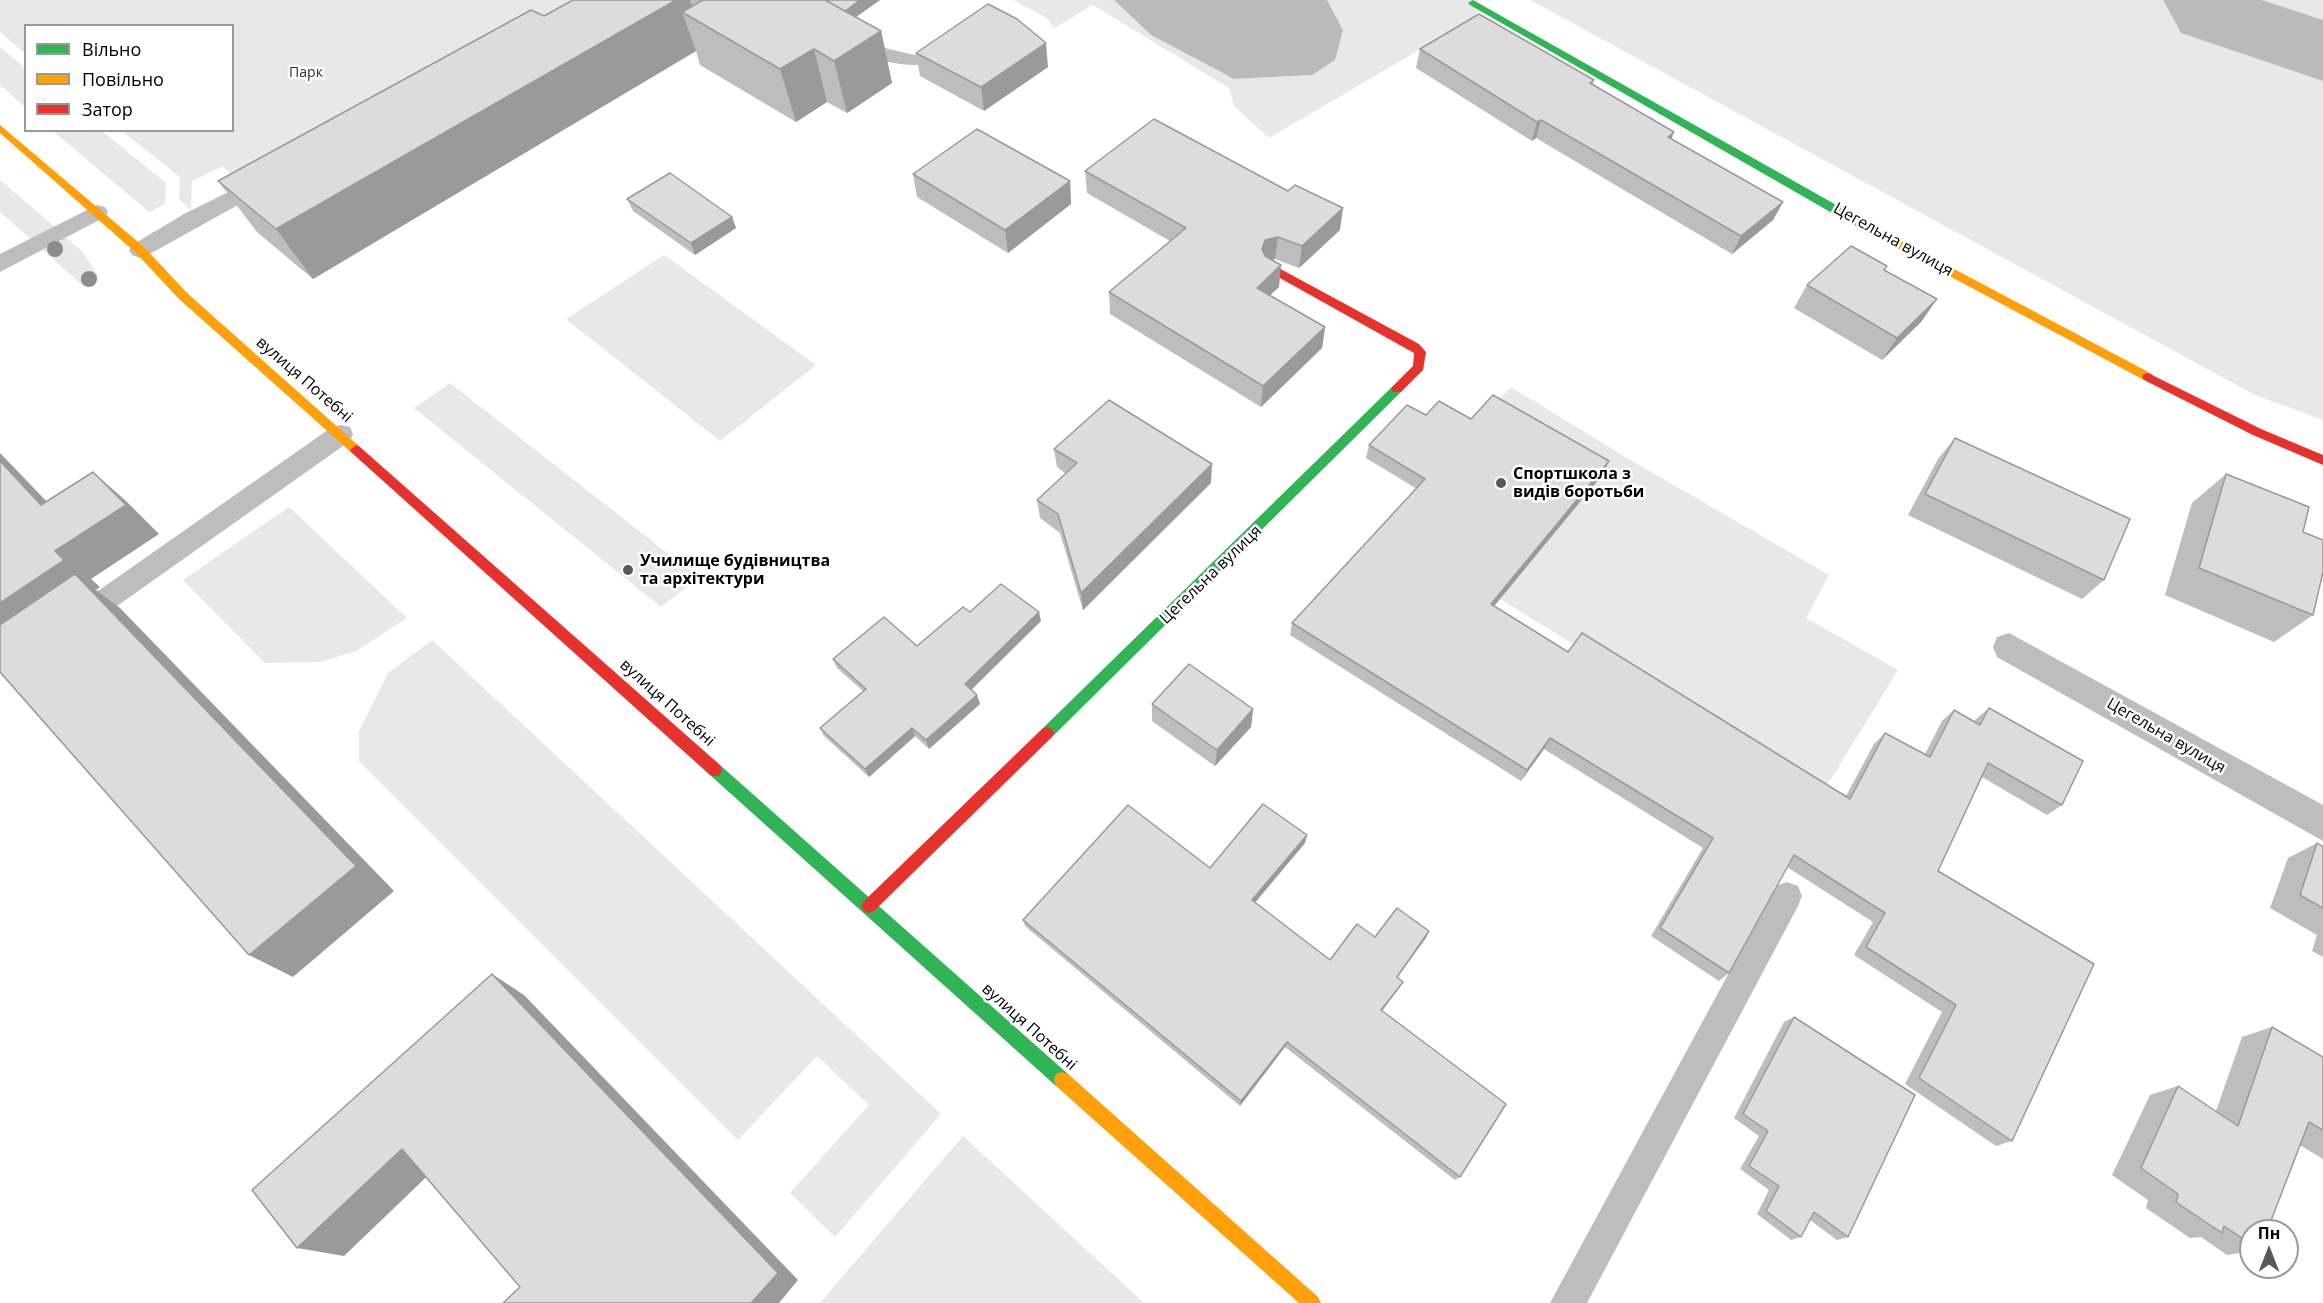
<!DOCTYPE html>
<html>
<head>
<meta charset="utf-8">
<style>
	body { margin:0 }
	#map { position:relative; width:2323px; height:1303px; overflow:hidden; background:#fff; font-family:"Open Sans",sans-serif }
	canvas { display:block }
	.legend { position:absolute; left:24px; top:24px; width:210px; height:108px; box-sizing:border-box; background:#fff; border:2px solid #999; margin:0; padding:8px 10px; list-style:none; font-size:18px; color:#000 }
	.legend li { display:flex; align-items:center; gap:12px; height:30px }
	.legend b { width:30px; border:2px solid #999 }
	.north { position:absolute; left:2239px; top:1219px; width:60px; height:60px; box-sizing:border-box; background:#fff; border:2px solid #999; border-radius:50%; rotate:0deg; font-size:16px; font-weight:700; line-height:24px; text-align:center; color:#000 }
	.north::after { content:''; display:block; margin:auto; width:21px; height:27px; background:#595959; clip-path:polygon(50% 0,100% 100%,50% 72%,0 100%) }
</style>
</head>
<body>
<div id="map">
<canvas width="2323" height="1303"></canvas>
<ul class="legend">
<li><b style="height:8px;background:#30b455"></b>Вільно</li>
<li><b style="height:8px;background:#ff9f0a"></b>Повільно</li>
<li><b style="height:8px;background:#e5322d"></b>Затор</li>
</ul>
<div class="north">Пн</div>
</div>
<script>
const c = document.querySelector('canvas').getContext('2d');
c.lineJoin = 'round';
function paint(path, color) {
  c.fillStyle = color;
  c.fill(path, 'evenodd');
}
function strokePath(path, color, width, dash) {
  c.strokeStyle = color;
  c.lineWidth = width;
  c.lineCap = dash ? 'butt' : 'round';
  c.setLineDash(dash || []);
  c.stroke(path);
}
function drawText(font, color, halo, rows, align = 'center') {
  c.font = font + ' "Open Sans",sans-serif';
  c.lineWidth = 5;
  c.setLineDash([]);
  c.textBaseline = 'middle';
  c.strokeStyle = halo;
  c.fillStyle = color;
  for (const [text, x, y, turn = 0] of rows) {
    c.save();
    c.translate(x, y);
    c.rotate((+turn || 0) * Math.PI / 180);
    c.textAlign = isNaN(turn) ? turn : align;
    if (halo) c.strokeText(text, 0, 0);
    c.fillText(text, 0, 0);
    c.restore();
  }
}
const green = new Path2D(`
	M 0,0 L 602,0 L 241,184 L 223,166 L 192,181 L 191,211 L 179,199 L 180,177 L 122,131 L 232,130 L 232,26 L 26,26 L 25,53 L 0,32 Z
	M 1014,0 L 1114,0 L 1151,35 L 1234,79 L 1312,75 L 1343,30 L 1327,0 L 1478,0 L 1477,16 L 1269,138 L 1234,106 L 1229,88 L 1093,5 L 1054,28 L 1048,19 Z
	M 1530,0 L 2163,0 L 2181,33 L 2323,81 L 2323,420 L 2255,395 Z
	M 2262,0 L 2323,0 L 2323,20 Z
	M 0,47 L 25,68 L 25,107 L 0,85 Z
	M 53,131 L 102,131 L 166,183 L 165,204 L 149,212 Z
	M 0,180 L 55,227 L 32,240 L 0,212 Z
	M 65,237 L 82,251 L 99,277 L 83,286 L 42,249 Z
	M 664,255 L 816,365 L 720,441 L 566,319 Z
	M 450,383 L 699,578 L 661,607 L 414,408 Z
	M 1511,387 L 1627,458 L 1829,575 L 1806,618 L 1898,670 L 1820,797 L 1387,529 L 1421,492 L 1366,458 L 1404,418 L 1467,433 Z
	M 289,507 L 407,618 L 356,651 L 320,662 L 265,663 L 183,580 Z
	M 432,640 L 941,1114 L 835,1237 L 790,1193 L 869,1105 L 817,1056 L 738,1140 L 359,761 L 359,731 L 388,673 Z
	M 963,1136 L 1144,1303 L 820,1303 Z`);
const water = new Path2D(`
	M 1114,0 L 1327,0 L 1343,30 L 1335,60 L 1312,75 L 1234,79 L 1151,35 Z
	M 2163,0 L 2262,0 L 2323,20 L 2323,81 L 2181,33 Z`);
const lane = new Path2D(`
	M 673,0 L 708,0 L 740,7 L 742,11 L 733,17 L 675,4 Z
	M 948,37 L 958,43 C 931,82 880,59 843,50 L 840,46 L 850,40 L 915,55 Z
	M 263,175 L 270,177 L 273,182 L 270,187 L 148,255 L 140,258 L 132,255 L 129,250 L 132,245 L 184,214 Z
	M 97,205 L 105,207 L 108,212 L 105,217 L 0,272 L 0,254 Z
	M 341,425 L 350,427 L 353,434 L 350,441 L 86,628 L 77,631 L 68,628 L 64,620 L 68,612 L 332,427 Z
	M 1787,882 L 1798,886 L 1802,896 L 1798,906 L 1587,1303 L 1550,1303 L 1776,886 Z`);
const street = new Path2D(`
	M 2009,633 L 2323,805 L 2323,841 L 1997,657 L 1993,647 L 1997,637 Z`);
const fast = new Path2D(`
	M 1473,0 L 1847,211 L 1848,214 L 1843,218 L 1839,217 L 1470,5 L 1468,3 Z
	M 1397,385 L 1401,386 L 1403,389 L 1401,392 L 1052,737 L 1047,739 L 1042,737 L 1040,733 L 1042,729 L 1393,386 Z
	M 715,764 L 720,765 L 1068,1074 L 1070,1080 L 1068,1086 L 1062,1088 L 1056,1086 L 710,775 L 708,770 L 710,765 Z`);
const slow = new Path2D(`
	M 0,125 L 144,247 L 187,293 L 360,447 L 362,450 L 360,453 L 352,453 L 179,299 L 136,253 L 0,133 Z
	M 1843,210 L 2152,374 L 2154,377 L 2152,380 L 2144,380 L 1839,217 L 1838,214 Z
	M 1062,1072 L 1068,1074 L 1318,1297 L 1321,1303 L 1299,1303 L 1056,1086 L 1054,1080 L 1056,1074 Z`);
const jam = new Path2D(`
	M 1275,266 L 1419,344 L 1426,352 L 1423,370 L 1401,392 L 1393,392 L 1391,389 L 1393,386 L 1413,366 L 1414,353 L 1271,273 L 1269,270 Z
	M 2148,373 L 2261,429 L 2323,455 L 2323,465 L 2253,435 L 2144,380 L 2142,377 L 2144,374 Z
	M 356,445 L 360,447 L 720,765 L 722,770 L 720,775 L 715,776 L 710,775 L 352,453 L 350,450 Z
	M 1047,727 L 1052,729 L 1054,733 L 1052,737 L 874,911 L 869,913 L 864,911 L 861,906 L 864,901 L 1042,729 Z`);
const trees = [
	[55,249],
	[89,279]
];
const wall = new Path2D(`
	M 573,0 L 690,0 L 692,6 L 703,0 L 880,0 L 856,17 L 881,31 L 892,83 L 847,113 L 827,102 L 796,122 L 700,65 L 696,51 L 313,279 L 257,232 L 218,181 L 544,16 Z
	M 1420,49 L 1594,80 L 1593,84 L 1672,139 L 1783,202 L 1773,220 L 1732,254 L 1536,138 L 1532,141 L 1416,68 Z
	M 916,53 L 1048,67 L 984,111 L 920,76 Z
	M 1085,171 L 1340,230 L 1299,268 L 1275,259 L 1271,260 L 1279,287 L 1270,295 L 1325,327 L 1322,348 L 1261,407 L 1110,314 L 1109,292 L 1170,241 L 1087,193 Z
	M 913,174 L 1070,181 L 1071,204 L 1008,253 L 917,197 Z
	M 627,199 L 732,217 L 736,228 L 695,255 L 633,211 Z
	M 1887,266 L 1884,270 L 1937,299 L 1921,322 L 1882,360 L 1794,308 L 1807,285 Z
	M 1426,415 L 1471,419 L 1603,474 L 1494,606 L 1568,652 L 1846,796 L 1874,744 L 1885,733 L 1925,754 L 1942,721 L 1954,710 L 1975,721 L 1976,719 L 1989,708 L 2062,805 L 2047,815 L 1982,777 L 1938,871 L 2012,1141 L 1996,1146 L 1905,1084 L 1942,1012 L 1854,955 L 1873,922 L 1787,867 L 1729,973 L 1719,981 L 1651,936 L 1703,848 L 1544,749 L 1521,781 L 1290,635 L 1292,623 L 1416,488 L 1366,458 L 1369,445 Z
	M 1955,438 L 2104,580 L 2082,599 L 1908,515 L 1938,459 Z
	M 1054,449 L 1211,483 L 1083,610 L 1060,533 L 1040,518 L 1037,500 L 1066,474 L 1057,467 Z
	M 2226,474 L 2303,532 L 2313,615 L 2274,642 L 2165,595 L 2192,503 Z
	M 970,612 L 1041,621 L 971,690 L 980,704 L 929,749 L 915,736 L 869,777 L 824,736 L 820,728 L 863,691 L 837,668 L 833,659 L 917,646 Z
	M 1152,704 L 1253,709 L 1251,727 L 1215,766 L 1152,721 Z
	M 1307,835 L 1305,843 L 1255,903 L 1330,960 L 1375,937 L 1429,931 L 1397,978 L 1399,988 L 1382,1011 L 1460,1177 L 1455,1180 L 1285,1047 L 1240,1106 L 1025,926 L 1023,920 L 1210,868 Z
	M 2317,843 L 2323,847 L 2323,957 L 2312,951 L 2317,935 L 2270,908 L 2288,858 Z
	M 1794,1017 L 1848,1237 L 1837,1240 L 1810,1220 L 1801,1237 L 1791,1240 L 1757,1214 L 1769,1190 L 1740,1169 L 1759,1136 L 1734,1118 L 1784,1022 Z
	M 2272,1027 L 2323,1057 L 2323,1159 L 2300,1145 L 2251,1231 L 2251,1251 L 2227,1255 L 2201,1237 L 2190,1238 L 2146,1208 L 2148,1200 L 2112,1175 L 2150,1095 L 2178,1086 L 2216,1111 L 2242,1037 Z`);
const shadedWall = new Path2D(`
	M 676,0 L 690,0 L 697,21 L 682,12 L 696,51 L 313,279 L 276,229 Z
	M 860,0 L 880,0 L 839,29 L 836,17 Z
	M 881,31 L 892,83 L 847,113 L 834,61 Z
	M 1046,43 L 1048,67 L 984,111 L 981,87 Z
	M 814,49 L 827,102 L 796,122 L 780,69 Z
	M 1541,120 L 1536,138 L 1532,141 L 1537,122 Z
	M 1674,132 L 1667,151 L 1668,137 Z
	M 1070,181 L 1071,204 L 1008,253 L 1005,230 Z
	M 1783,202 L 1773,220 L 1732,254 L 1741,236 Z
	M 1343,208 L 1340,230 L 1299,268 L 1302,246 Z
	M 732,217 L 736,228 L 695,255 L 691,243 Z
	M 1278,237 L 1275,259 L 1263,262 L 1262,249 L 1265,240 Z
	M 1281,265 L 1279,287 L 1255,309 L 1257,288 Z
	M 1937,299 L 1921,322 L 1882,360 L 1897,338 Z
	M 1325,327 L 1322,348 L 1261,407 L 1263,386 Z
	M 0,453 L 77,533 L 41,505 L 0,461 Z
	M 1609,461 L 1603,474 L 1486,616 L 1491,604 Z
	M 1212,464 L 1211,483 L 1083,610 L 1081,593 Z
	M 93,472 L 126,501 L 159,534 L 91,579 L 100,587 L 96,590 L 120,608 L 394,891 L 293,977 L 249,955 L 0,650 L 0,603 L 55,551 Z
	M 1039,612 L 1041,621 L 967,694 L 965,684 Z
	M 977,695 L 980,704 L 929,749 L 926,740 Z
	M 1253,709 L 1251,727 L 1215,766 L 1217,750 Z
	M 912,728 L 915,736 L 869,777 L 865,769 Z
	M 1550,738 L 1544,749 L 1521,781 L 1527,770 Z
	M 1307,835 L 1305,843 L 1251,907 L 1252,900 Z
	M 1429,931 L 1426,938 L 1393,983 L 1397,977 Z
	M 492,974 L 524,995 L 798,1280 L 779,1303 L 751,1303 Z
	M 1403,982 L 1399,988 L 1378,1016 L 1381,1010 Z
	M 1287,1042 L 1285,1047 L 1240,1106 L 1241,1101 Z
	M 402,1149 L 442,1162 L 344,1256 L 297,1248 Z`);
const building = new Path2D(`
	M 573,0 L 676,0 L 276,229 L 218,181 L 531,10 L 544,16 Z
	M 703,0 L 825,0 L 881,31 L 834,61 L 814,49 L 780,69 L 682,12 Z
	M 825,0 L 860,0 L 845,11 Z
	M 988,4 L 1017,19 L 1046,43 L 981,87 L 916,53 Z
	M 1479,14 L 1594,80 L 1590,83 L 1674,132 L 1668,137 L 1783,202 L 1741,236 L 1541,120 L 1537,122 L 1420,49 Z
	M 1154,119 L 1288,191 L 1295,185 L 1343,208 L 1302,246 L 1278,237 L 1265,240 L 1262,249 L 1265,256 L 1281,265 L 1257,288 L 1325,327 L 1263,386 L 1109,292 L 1186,228 L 1085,171 Z
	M 977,129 L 1070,181 L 1005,230 L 913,174 Z
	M 670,173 L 732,217 L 691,243 L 627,199 Z
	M 1851,246 L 1887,266 L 1884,270 L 1937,299 L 1897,338 L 1807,285 Z
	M 1493,395 L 1609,461 L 1491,604 L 1568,652 L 1582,633 L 1850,799 L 1885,733 L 1930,757 L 1954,710 L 1980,725 L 1989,708 L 2083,761 L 2062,805 L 1988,763 L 1938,871 L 2094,964 L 2012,1141 L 1919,1078 L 1956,1005 L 1866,947 L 1885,913 L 1794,855 L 1729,973 L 1660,928 L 1713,838 L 1550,738 L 1527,770 L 1292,623 L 1425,479 L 1369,445 L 1407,405 L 1426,415 L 1439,401 L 1471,419 Z
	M 1109,400 L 1212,464 L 1081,593 L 1058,514 L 1037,500 L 1077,463 L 1054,449 Z
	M 1955,438 L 2130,519 L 2104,580 L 1925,494 Z
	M 0,461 L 41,505 L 93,472 L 126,505 L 55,551 L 64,560 L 0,603 Z
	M 2226,474 L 2309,507 L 2303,532 L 2323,540 L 2323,572 L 2313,615 L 2199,568 Z
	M 75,574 L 356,866 L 249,955 L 0,672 L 0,625 Z
	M 1001,584 L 1039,612 L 965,684 L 977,695 L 926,740 L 912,728 L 865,769 L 820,728 L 866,689 L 833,659 L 884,617 L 917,646 L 963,607 L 970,612 Z
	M 1189,664 L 1253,709 L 1217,750 L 1152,704 Z
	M 1263,804 L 1307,835 L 1252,900 L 1330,960 L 1357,924 L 1375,937 L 1397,908 L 1429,931 L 1397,977 L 1403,982 L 1381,1010 L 1506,1104 L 1460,1177 L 1287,1042 L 1241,1101 L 1023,920 L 1128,805 L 1210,868 Z
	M 2317,843 L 2323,847 L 2323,908 L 2300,895 Z
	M 492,974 L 778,1273 L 751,1303 L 503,1303 L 520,1287 L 402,1149 L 297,1248 L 252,1190 Z
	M 1794,1017 L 1915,1095 L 1848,1237 L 1814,1212 L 1801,1237 L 1766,1211 L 1779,1186 L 1749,1166 L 1768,1131 L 1743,1114 Z
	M 2272,1027 L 2323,1057 L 2323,1130 L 2309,1122 L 2267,1231 L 2251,1231 L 2251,1244 L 2224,1226 L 2222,1233 L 2176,1202 L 2178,1194 L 2141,1168 L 2178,1086 L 2238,1126 Z`);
const markers = [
	[1501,483,6,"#595959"],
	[628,570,6,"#595959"]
];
const farParknames = [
	["Парк",306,73]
];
const streetNames = [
	["Цегельна вулиця",1893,240,29],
	["вулиця Потебні",304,380,41],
	["Цегельна вулиця",1211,575,-44],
	["вулиця Потебні",667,703,42],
	["Цегельна вулиця",2166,736,30],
	["вулиця Потебні",1029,1027,42]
];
const poiNames = [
	["Спортшкола з",1513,474],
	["видів боротьби",1513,492],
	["Училище будівництва",640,561],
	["та архітектури",640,579]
];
paint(green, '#e8e8e8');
paint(water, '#bababa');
paint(lane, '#bdbdbd');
paint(street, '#bdbdbd');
paint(fast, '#30b455');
paint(slow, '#ff9f0a');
paint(jam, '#e5322d');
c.fillStyle = '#8c8c8c';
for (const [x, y] of trees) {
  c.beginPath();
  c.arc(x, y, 8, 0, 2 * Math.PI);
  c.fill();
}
paint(wall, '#bdbdbd');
paint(shadedWall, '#9a9a9a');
paint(building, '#dcdcdc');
strokePath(building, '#9a9a9a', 1.5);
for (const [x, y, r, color] of markers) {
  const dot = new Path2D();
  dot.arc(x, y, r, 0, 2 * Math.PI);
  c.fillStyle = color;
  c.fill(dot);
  strokePath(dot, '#fff', 2);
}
drawText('14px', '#2d2d2d', '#fff', farParknames);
drawText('16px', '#000', '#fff', streetNames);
drawText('bold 16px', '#000', '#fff', poiNames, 'left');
</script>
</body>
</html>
